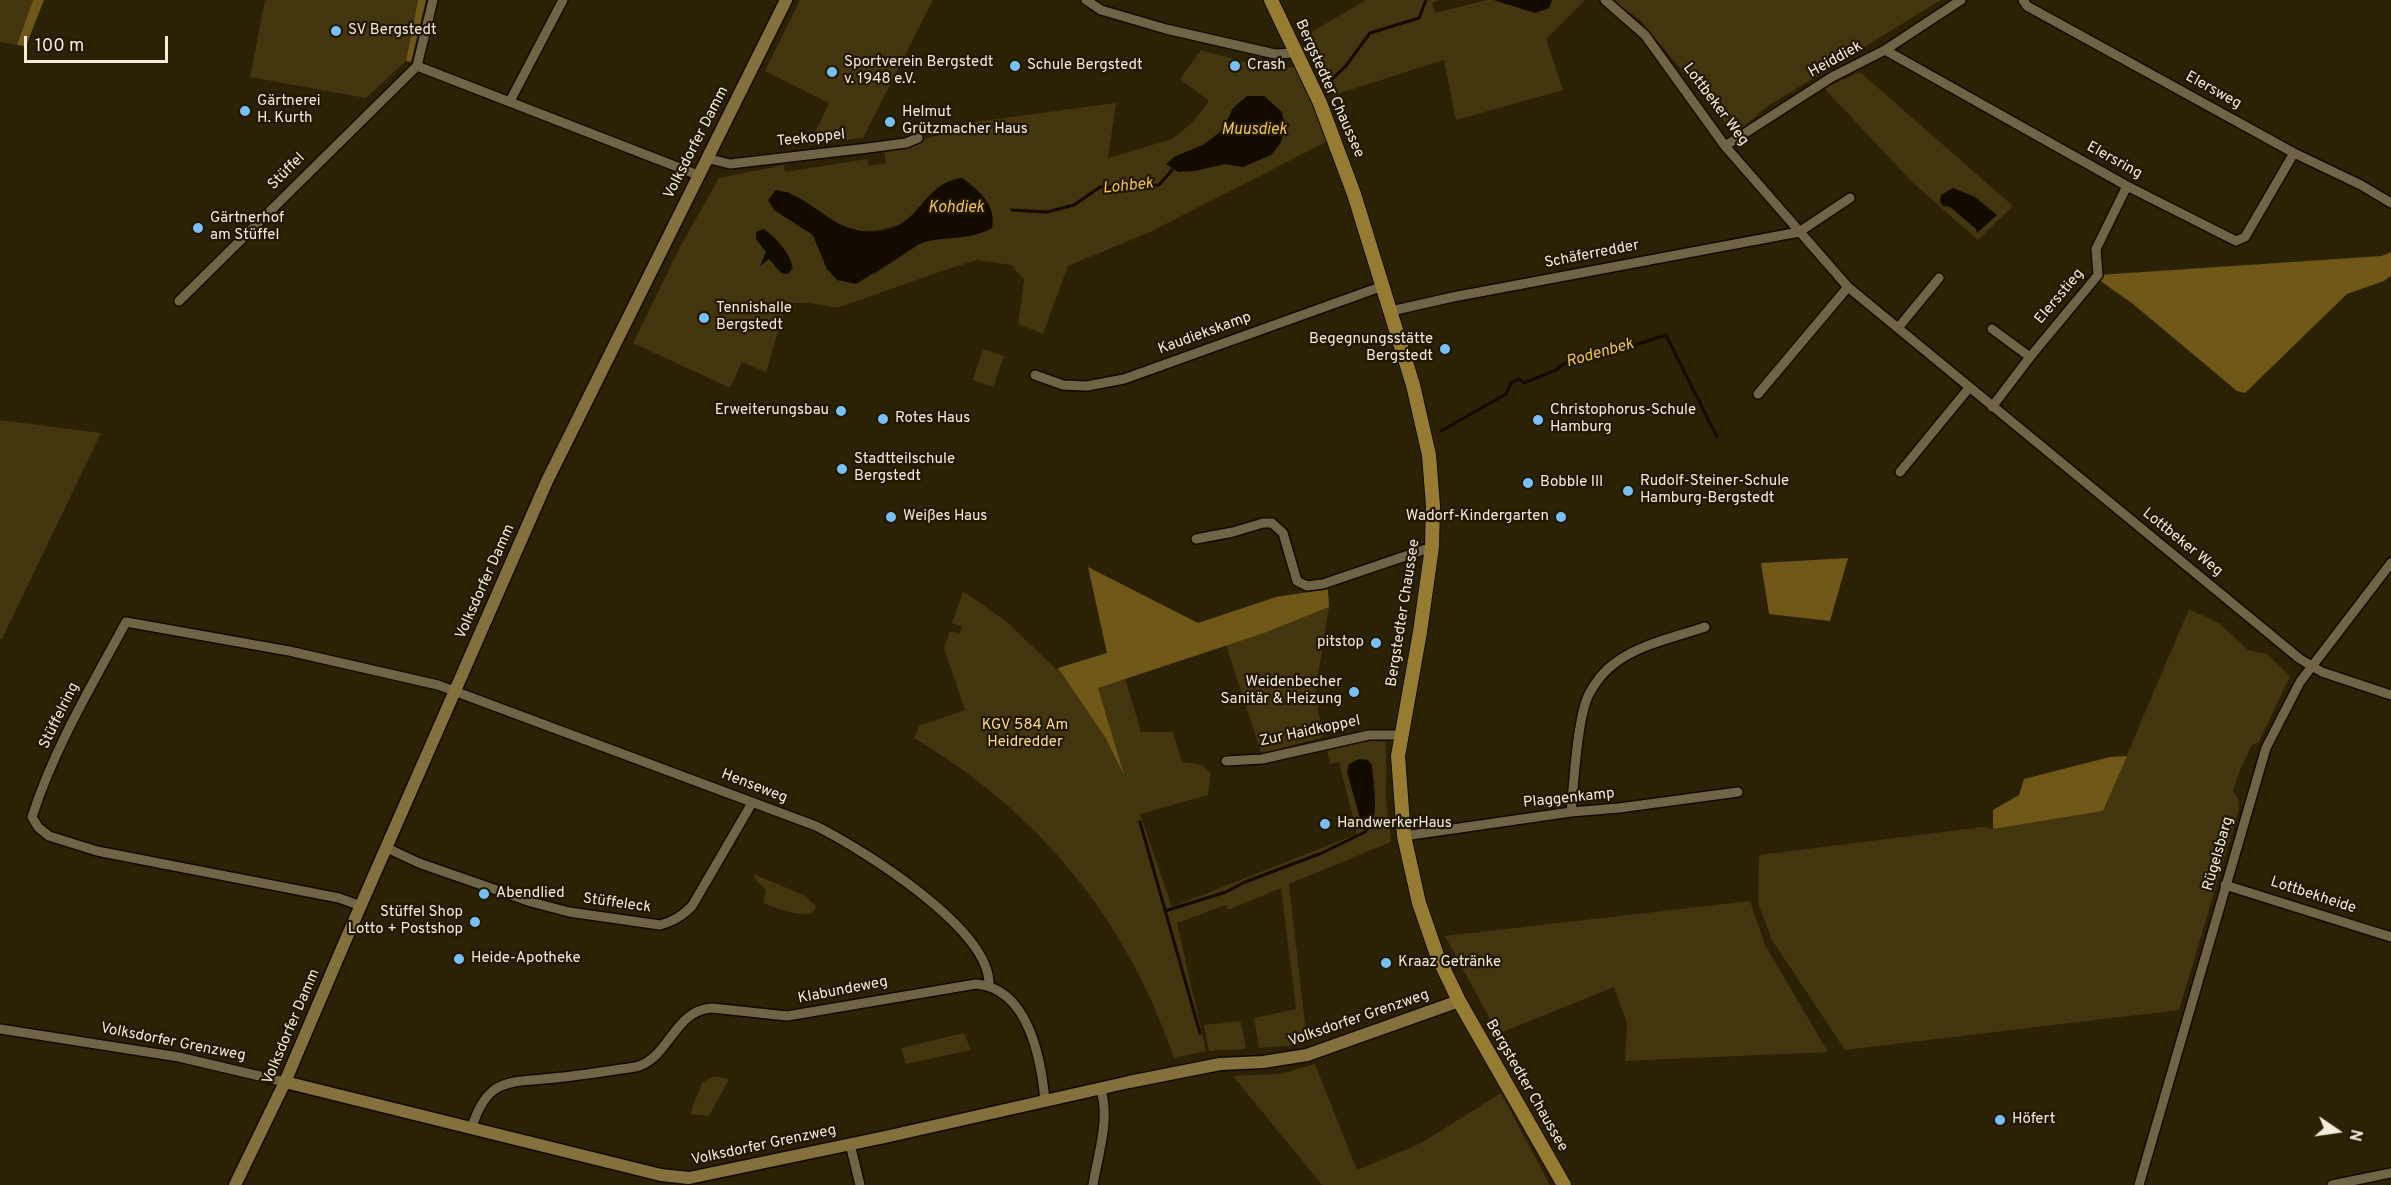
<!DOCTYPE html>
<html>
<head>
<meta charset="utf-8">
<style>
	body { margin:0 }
	#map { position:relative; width:2391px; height:1185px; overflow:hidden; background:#2b2104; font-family:Overpass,sans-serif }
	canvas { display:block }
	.north { position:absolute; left:2307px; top:1101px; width:60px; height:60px; -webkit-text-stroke:4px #221700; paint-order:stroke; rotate:103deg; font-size:16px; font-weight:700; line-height:24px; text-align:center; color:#f3ecdc }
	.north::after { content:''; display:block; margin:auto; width:21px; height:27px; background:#f3ecdc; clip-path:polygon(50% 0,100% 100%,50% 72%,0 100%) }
	.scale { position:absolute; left:24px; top:36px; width:144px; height:27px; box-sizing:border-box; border:3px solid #f3ecdc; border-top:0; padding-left:8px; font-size:18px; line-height:21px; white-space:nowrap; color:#f3ecdc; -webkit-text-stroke:4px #221700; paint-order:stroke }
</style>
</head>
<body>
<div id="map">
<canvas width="2391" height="1185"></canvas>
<div class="north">N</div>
<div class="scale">100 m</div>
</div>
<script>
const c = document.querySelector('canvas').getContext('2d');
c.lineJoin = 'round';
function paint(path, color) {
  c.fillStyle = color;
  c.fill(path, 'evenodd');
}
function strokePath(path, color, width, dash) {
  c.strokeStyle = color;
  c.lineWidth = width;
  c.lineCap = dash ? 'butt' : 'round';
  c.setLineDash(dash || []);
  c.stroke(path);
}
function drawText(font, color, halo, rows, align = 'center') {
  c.font = font + ' Overpass,sans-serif';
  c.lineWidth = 4.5;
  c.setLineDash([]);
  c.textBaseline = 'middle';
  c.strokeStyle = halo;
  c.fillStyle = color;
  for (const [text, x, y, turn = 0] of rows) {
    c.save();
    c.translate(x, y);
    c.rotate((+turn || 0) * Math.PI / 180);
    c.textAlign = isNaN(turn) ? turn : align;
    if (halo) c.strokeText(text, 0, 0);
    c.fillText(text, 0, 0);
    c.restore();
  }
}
const green = new Path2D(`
	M 0,0 L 33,0 L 17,45 L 0,42 Z
	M 265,0 L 418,0 L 406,61 L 366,98 L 250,77 Z
	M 800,0 L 933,0 L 863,138 L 809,145 L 829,103 L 765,71 Z
	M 1366,0 L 1439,0 L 1432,3 L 1435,13 L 1487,0 L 1494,0 L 1535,13 L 1549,8 L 1552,0 L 1585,0 L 1546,39 L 1563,90 L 1456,120 L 1444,60 L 1334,95 L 1303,37 Z
	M 1612,0 L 1941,0 L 1768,106 L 1735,134 L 1640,20 Z
	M 1201,50 L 1274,70 L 1299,66 L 1332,139 L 1150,232 L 1068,266 L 1043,334 L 1018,324 L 1024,280 L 1011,265 L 977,260 L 948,269 L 837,308 L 809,303 L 787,303 L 766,372 L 742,362 L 730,388 L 633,343 L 681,245 L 719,178 L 784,165 L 785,172 L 867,159 L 869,166 L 886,163 L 884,150 L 968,127 L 967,123 L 1116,103 L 1108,158 L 1172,139 L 1192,123 L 1209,101 L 1180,79 ZM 1264,96 L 1282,112 L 1285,129 L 1243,167 L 1225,164 L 1194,171 L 1166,165 L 1174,157 L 1203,145 ZM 786,191 L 841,225 L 861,231 L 878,230 L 904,224 L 917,211 L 952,238 L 933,239 L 921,243 L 875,274 L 827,269 L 813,235 Z
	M 1860,72 L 2013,206 L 1978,240 L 1911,181 L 1824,88 Z
	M 983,349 L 1004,356 L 993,387 L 973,380 Z
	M 0,420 L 101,433 L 2,639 L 0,639 Z
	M 963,591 L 1007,622 L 1056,669 L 1058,668 L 1105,737 L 1122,770 L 1098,688 L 1125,678 L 1141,732 L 1173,732 L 1182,762 L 1202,765 L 1211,773 L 1208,795 L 1140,814 L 1172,907 L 1357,834 L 1339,762 L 1330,764 L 1327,751 C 1345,747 1368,738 1386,742 L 1386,800 L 1391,842 L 1289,884 L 1307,1041 L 1296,1045 L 1259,1048 L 1254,1018 L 1296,1009 L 1281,888 L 1228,910 L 1226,905 L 1177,923 L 1206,1051 L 1174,1058 C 1127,920 1040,813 914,738 L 919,726 L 965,710 L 944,648 L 950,631 L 960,634 L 962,626 L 952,623 ZM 1363,759 L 1370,761 L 1364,831 L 1352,782 Z
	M 1329,607 L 1315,693 L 1323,737 L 1267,752 L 1261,752 L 1226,645 Z
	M 2189,609 L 2220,624 L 2248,650 L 2267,654 L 2290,676 L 2259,742 L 2252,745 L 2241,768 L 2233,791 L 2238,798 L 2239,809 L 2179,1010 L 1845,1050 L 1772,940 L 1758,903 L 1759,855 L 1983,827 L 1993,829 L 2103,811 Z
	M 753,874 L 804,895 L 816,906 L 813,913 C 796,917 779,909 763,903 L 766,890 L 757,882 Z
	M 1750,901 L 1765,945 L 1828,1052 L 1625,1061 L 1627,1023 L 1614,987 L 1498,1034 L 1445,936 Z
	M 1241,1021 L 1246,1049 L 1209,1051 L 1204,1025 Z
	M 964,1033 L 971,1050 L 906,1064 L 901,1048 Z
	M 1315,1064 L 1357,1170 L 1421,1143 L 1501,1093 L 1550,1185 L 1322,1185 L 1233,1076 L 1280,1074 Z
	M 714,1076 L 729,1079 L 709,1116 L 690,1114 L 702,1083 Z`);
const forest = new Path2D(`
	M 33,0 L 44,0 L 26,46 L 17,45 Z
	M 418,0 L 426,0 L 411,62 L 406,61 Z
	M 2391,252 L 2391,276 L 2384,281 L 2347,294 L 2245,393 L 2237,391 L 2133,304 L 2095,277 L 2098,275 L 2382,256 Z
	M 1848,558 L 1830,621 L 1769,614 L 1761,563 Z
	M 1088,567 L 1198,623 L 1276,597 L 1328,589 L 1329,607 L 1264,633 L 1098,688 L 1124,775 L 1105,737 L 1058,668 L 1107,653 Z
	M 2127,756 L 2103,811 L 1993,829 L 1993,810 L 2019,795 L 2024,779 L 2110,757 Z`);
const water = new Path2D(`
	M 1494,0 L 1552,0 L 1549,8 L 1535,13 Z
	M 1247,96 L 1264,96 L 1282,112 L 1285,129 L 1280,144 L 1271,155 L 1243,167 L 1225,164 L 1194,171 L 1178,172 L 1166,164 L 1174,157 L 1203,145 L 1222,131 L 1233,108 Z
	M 962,178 C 979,190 997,206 992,228 C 966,242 947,235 921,243 L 856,284 L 837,280 L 827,269 L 813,235 L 774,210 L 768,200 L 776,190 C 807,193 829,228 862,231 C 921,238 918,183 962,178 Z
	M 1953,188 L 1975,197 L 1997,215 L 1977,233 L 1976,229 L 1950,207 L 1943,206 L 1940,201 L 1941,195 Z
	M 764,229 C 777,239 789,251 793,268 L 788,274 L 781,273 L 769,259 L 760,266 L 766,252 L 756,239 L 756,232 Z
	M 1359,759 L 1367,760 L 1372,765 C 1373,781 1381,824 1366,832 L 1363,829 L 1347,772 L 1349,764 Z`);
const stream = new Path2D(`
	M 1328,83 L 1345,67 L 1370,33 L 1419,18 L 1426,0
	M 1012,210 L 1047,212 L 1074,205 L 1100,187 L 1159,185 L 1172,170
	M 1441,431 L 1506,394 L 1511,383 L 1519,379 L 1524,383 L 1556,370 L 1565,363 L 1612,347 L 1623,349 L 1666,335 L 1717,437
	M 1140,822 L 1200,1033
	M 1165,911 L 1226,892 L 1245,882 L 1322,853 L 1365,832`);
const street = new Path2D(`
	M 1086,0 L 1101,10 L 1166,29 L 1275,54 L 1296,53
	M 1605,0 L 1645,35 L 1725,146 L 1848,287 L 2300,659 L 2322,672 L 2391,695
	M 2023,0 L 2027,6 L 2294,153 L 2361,185 L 2391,203
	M 1885,50 L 2127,186 L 2236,241 L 2245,237 L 2294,153
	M 417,66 L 433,0
	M 510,101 L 563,0
	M 1725,146 L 1832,77 L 1885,50 L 1961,0
	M 706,158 L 730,164 L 868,148 L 906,143 L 918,138
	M 179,301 L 417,66 L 698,175
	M 1391,311 L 1453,297 L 1799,232 L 1850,198
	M 1898,328 L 1939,278
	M 1992,329 L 2030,357
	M 1035,375 L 1063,385 L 1087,386 L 1124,379 L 1383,286
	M 1758,394 L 1848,287
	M 1992,407 L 2030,357 L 2098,275 L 2096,249 L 2127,186
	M 1900,472 L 1969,388
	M 1196,539 L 1233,532 L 1263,523 L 1272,523 L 1283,533 L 1297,581 L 1307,586 L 1323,584 L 1432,547
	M 1226,761 L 1262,759 L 1369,735 L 1401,735
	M 1571,812 C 1574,783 1577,718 1589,694 C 1595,683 1605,670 1615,663 C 1640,644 1676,637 1705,627
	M 1404,836 L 1571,812 L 1619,808 L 1738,792
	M 387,848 L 419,863 L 531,902 L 569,912 L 660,925 C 674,921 682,916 692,906 L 752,803
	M 2225,885 L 2391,937
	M 361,906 L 339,898 L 97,851 L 49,836 L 38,827 L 32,817 C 54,748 92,685 126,622 L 289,651 L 438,685 L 816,826 C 862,849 991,929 989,985
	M 0,1029 L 179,1057 L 285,1082
	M 471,1129 C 476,1115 482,1099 494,1090 C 508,1080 527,1081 543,1079 C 569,1077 595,1073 621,1069 C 627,1068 633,1068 639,1066 C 670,1055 675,1010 712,1008 L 787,1016 L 976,984 C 1028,988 1041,1058 1045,1101
	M 850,1144 L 860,1185
	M 1093,1185 C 1098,1154 1110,1120 1101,1090
	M 2139,1185 L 2266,748 L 2300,682 L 2391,563
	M 2332,1185 L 2391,1173`);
const secondary = new Path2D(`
	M 285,1082 L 661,1175 L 689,1178 L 885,1137 L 1129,1082 L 1220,1064 L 1263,1062 L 1307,1055 L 1459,1001
	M 235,1185 L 285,1082 L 343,946 L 547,481 L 786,0`);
const primary = new Path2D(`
	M 1271,0 L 1320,103 L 1354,194 L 1413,385 L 1429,455 L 1433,506 L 1432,547 L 1420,632 L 1398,756 L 1404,836 L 1419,903 L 1437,955 L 1459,1001 L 1564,1185`);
const markers = [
	[336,31,6,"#79bff8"],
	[1015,66,6,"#79bff8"],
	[1235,66,6,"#79bff8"],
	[832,72,6,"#79bff8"],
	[245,111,6,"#79bff8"],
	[890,122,6,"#79bff8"],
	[198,228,6,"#79bff8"],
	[704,318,6,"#79bff8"],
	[1445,349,6,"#79bff8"],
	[841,411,6,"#79bff8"],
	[883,419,6,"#79bff8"],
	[1538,420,6,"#79bff8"],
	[842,469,6,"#79bff8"],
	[1528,483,6,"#79bff8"],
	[1628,491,6,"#79bff8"],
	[891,517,6,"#79bff8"],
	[1561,517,6,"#79bff8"],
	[1376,643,6,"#79bff8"],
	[1354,692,6,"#79bff8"],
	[1325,824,6,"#79bff8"],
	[484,894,6,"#79bff8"],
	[475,922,6,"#79bff8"],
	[459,959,6,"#79bff8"],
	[1386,963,6,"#79bff8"],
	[2000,1120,6,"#79bff8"]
];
const poiNames = [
	["SV Bergstedt",348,31],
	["Sportverein Bergstedt",844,63],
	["v. 1948 e.V.",844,80],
	["Schule Bergstedt",1027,66],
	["Crash",1247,66],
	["Gärtnerei",257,102],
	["H. Kurth",257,119],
	["Helmut",902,113],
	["Grützmacher Haus",902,130],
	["Gärtnerhof",210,219],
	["am Stüffel",210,236],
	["Tennishalle",716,309],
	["Bergstedt",716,326],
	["Begegnungsstätte",1433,340,"right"],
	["Bergstedt",1433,357,"right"],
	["Erweiterungsbau",829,411,"right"],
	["Christophorus-Schule",1550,411],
	["Hamburg",1550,428],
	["Rotes Haus",895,419],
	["Stadtteilschule",854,460],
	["Bergstedt",854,477],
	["Rudolf-Steiner-Schule",1640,482],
	["Hamburg-Bergstedt",1640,499],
	["Bobble III",1540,483],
	["Weißes Haus",903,517],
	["Wadorf-Kindergarten",1549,517,"right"],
	["pitstop",1364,643,"right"],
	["Weidenbecher",1342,683,"right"],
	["Sanitär & Heizung",1342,700,"right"],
	["HandwerkerHaus",1337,824],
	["Abendlied",496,894],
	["Stüffel Shop",463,913,"right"],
	["Lotto + Postshop",463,930,"right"],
	["Heide-Apotheke",471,959],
	["Kraaz Getränke",1398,963],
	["Höfert",2012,1120]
];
const streetNames = [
	["Heiddiek",1836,60,-29],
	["Bergstedter Chaussee",1329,89,66],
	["Elersweg",2213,91,29],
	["Lottbeker Weg",1715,105,53],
	["Teekoppel",811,139,-6],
	["Volksdorfer Damm",697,143,-63],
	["Elersring",2114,161,29],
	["Stüffel",287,172,-45],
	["Schäferredder",1592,255,-11],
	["Elersstieg",2060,297,-50],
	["Kaudiekskamp",1205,334,-20],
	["Lottbeker Weg",2182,543,39],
	["Volksdorfer Damm",486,582,-66],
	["Bergstedter Chaussee",1404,613,-81],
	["Stüffelring",60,716,-64],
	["Zur Haidkoppel",1310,732,-12],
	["Henseweg",754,787,21],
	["Plaggenkamp",1569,799,-6],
	["Rügelsbarg",2219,854,-74],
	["Lottbekheide",2313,896,18],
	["Stüffeleck",617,904,8],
	["Klabundeweg",843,991,-11],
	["Volksdorfer Grenzweg",1359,1019,-19],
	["Volksdorfer Damm",292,1027,-67],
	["Volksdorfer Grenzweg",173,1043,11],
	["Bergstedter Chaussee",1526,1086,60],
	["Volksdorfer Grenzweg",764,1146,-12]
];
const parkNames = [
	["KGV 584 Am",1025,726],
	["Heidredder",1025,743]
];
const waterNames = [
	["Muusdiek",1254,131],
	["Lohbek",1128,187,-6],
	["Kohdiek",956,209],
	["Rodenbek",1600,354,-16]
];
paint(green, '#43350d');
paint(forest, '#6e5717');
paint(water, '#130a00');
strokePath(stream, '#130a00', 3);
strokePath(street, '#120a00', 12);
strokePath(secondary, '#120a00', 15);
strokePath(primary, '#120a00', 16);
strokePath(street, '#706446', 9);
strokePath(secondary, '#83703c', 12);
strokePath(primary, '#967b32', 14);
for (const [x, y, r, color] of markers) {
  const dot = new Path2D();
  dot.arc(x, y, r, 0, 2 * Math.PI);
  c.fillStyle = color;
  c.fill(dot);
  strokePath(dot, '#221700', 2);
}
drawText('15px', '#f3ecdc', '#221700', poiNames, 'left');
drawText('15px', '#f3ecdc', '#221700', streetNames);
drawText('15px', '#ffdd8a', '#221700', parkNames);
drawText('italic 16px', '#eec454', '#221700', waterNames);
</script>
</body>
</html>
